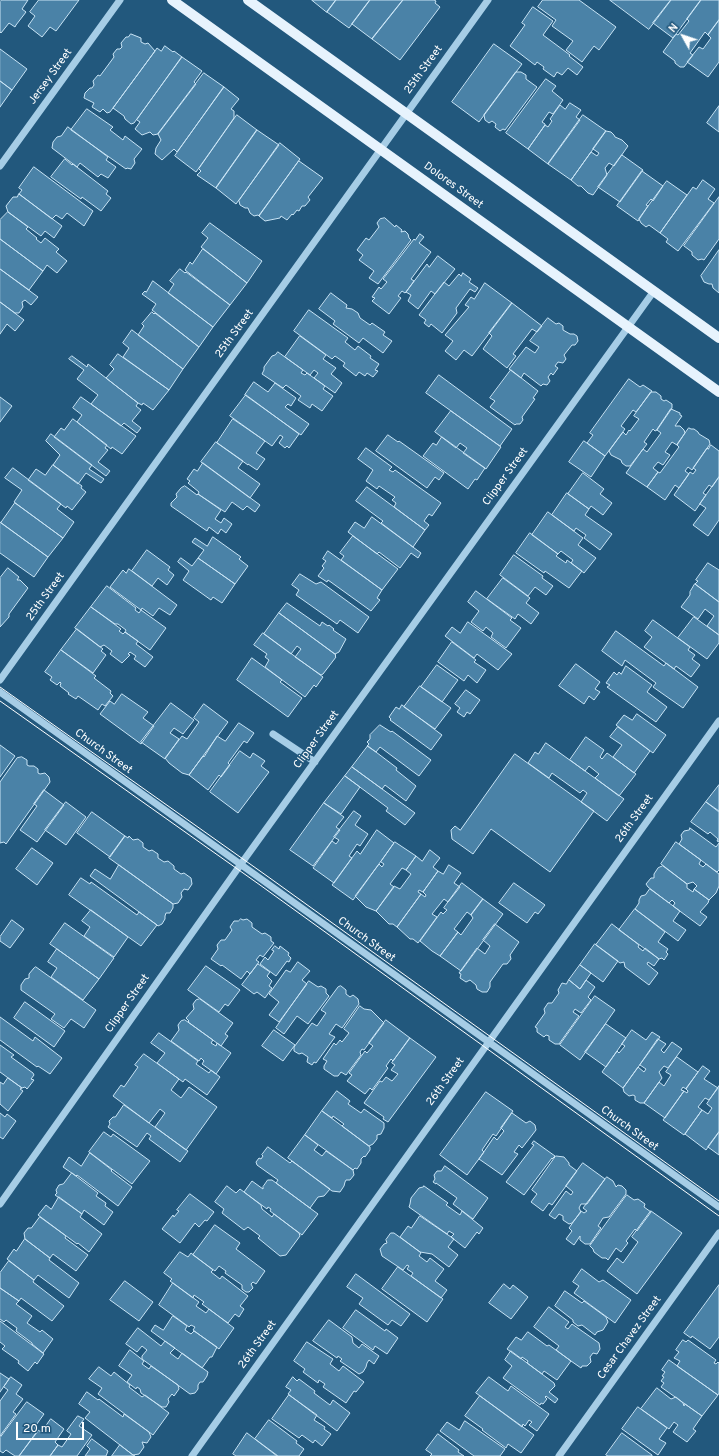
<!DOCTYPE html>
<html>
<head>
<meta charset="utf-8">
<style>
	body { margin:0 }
	#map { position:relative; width:719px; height:1456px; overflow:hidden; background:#22587d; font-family:Overpass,sans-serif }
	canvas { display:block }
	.north { position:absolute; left:663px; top:16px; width:40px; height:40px; -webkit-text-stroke:3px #22587d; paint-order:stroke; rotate:310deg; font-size:11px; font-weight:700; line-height:16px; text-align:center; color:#fff }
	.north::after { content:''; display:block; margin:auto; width:14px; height:18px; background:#fff; clip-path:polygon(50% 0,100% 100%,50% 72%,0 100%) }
	.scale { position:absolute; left:16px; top:1422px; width:68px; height:18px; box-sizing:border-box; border:2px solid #fff; border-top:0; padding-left:5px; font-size:12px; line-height:14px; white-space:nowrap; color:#fff; -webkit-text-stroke:3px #22587d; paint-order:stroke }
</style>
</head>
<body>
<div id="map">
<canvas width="719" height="1456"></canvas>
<div class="north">N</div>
<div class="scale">20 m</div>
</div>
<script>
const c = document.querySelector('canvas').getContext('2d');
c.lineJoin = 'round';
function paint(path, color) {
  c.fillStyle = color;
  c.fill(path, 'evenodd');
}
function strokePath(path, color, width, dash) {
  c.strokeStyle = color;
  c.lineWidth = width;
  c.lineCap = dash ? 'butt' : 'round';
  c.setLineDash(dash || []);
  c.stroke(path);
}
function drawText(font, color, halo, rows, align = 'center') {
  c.font = font + ' Overpass,sans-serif';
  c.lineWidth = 3;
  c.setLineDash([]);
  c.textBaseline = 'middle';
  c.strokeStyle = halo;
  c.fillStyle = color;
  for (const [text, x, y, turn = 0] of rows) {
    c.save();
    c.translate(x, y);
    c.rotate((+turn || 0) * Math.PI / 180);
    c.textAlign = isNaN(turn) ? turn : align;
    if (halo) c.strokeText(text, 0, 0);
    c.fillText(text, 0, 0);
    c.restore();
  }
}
const building = new Path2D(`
	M 2,0 L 28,0 L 22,9 L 26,12 L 16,25 L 15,27 L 9,23 L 1,33 L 0,32 L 0,2 Z
	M 39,0 L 79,0 L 56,31 L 50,27 L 42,37 L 28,26 L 35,16 L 30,12 Z
	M 312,0 L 336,0 L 327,12 Z
	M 336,0 L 370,0 L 349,28 L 327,12 Z
	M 370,0 L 403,0 L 372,39 L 352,24 Z
	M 403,0 L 434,0 L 436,1 L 435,3 L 440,7 L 400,60 L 372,39 Z
	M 543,0 L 579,0 L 616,27 L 599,50 L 594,46 L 582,62 L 566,50 L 573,41 L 552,26 L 556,20 L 538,7 Z
	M 610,0 L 671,0 L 649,29 Z
	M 671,0 L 701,0 L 673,38 L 653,23 Z
	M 701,0 L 719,0 L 719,20 L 708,35 L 705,32 L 690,53 L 693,55 L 684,67 L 680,67 L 675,63 L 675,61 L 663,52 L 676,34 L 678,35 L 689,21 L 687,19 Z
	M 533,7 L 553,21 L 543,35 L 570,55 L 569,56 L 583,67 L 577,75 L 568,68 L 562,75 L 557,72 L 554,77 L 543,69 L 544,67 L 537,62 L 535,65 L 510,46 L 525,25 L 522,23 Z
	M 719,20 L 719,62 L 708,77 L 687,62 L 699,47 L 703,49 L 711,38 L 708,35 Z
	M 131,34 L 141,38 L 141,42 L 145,44 L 148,43 L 155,51 L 110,112 L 107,113 L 103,109 L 100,112 L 92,107 L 94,103 L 84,98 L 85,93 L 90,88 L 92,88 L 94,85 L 93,81 L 98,75 L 100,76 L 114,57 L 113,54 L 117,49 L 120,49 L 122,47 L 121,43 L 126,37 L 128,37 Z
	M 494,44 L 522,64 L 479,122 L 452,102 Z
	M 165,46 L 173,52 L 174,51 L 182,57 L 134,123 L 131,124 L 125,119 L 124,116 L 113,108 L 155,51 L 157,48 L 161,51 Z
	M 0,49 L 27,69 L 12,90 L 0,81 Z
	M 182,57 L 202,71 L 194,82 L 196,84 L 158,134 L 153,135 L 150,132 L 142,135 L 135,129 L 140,122 L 137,120 Z
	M 516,72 L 521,72 L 526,75 L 526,79 L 537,87 L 505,130 L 503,129 L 500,131 L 495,127 L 496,124 L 492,121 L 489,123 L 485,120 L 484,115 Z
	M 204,73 L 224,87 L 177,152 L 174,149 L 162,160 L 155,154 L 156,148 L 161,140 L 158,134 Z
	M 546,79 L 556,86 L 552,91 L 563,100 L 553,114 L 549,112 L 542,122 L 545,124 L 545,125 L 528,149 L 506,133 Z
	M 0,81 L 12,90 L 0,107 Z
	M 224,87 L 239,99 L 231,109 L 234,111 L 234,118 L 196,172 L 175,156 Z
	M 570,103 L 581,110 L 576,117 L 580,120 L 548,164 L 528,149 L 545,125 L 548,127 L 552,121 L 550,119 L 560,105 L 565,109 Z
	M 719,106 L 719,132 L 707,123 Z
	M 87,109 L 113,127 L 110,130 L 123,140 L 125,136 L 142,149 L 134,159 L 135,163 L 131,169 L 127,168 L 126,169 L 71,130 Z
	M 237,115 L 257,130 L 216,188 L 197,175 L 201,171 L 199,169 Z
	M 583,115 L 606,131 L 571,180 L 548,164 Z
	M 68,127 L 108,157 L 106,160 L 116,167 L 108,178 L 101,174 L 98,177 L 80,163 L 77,167 L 52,148 L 53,142 L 57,137 L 61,136 Z
	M 257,130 L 279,145 L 236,204 L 216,188 Z
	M 606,131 L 611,132 L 614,135 L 615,137 L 622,140 L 628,146 L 614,166 L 609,163 L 605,168 L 607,175 L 593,195 L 588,193 L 581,186 L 578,186 L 571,180 L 591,152 L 597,156 L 599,153 L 593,149 Z
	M 280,143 L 300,159 L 259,216 L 258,215 L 254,216 L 250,213 L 248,208 L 245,208 L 240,205 L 239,201 Z
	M 622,155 L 643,170 L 620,202 L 598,187 Z
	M 65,159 L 72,165 L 73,164 L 108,191 L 106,194 L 111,198 L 101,211 L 82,197 L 81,199 L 51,177 Z
	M 299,161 L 323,178 L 308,197 L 310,200 L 305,206 L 302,206 L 299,211 L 297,210 L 293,215 L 292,214 L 287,220 L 281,216 L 280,218 L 265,221 L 259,216 Z
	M 34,167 L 93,211 L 84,226 L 67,213 L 62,219 L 56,215 L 52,219 L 19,194 L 22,190 L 19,188 Z
	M 642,171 L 663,186 L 653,201 L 651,199 L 646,205 L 648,206 L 638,221 L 617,206 Z
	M 703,180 L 715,189 L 708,199 L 714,203 L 678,251 L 666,242 L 668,239 L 660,233 L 693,187 L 696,189 Z
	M 667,181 L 687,195 L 660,233 L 649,225 L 646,227 L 641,223 L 639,219 Z
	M 19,194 L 62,226 L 54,238 L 45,231 L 41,236 L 8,212 L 6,206 L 13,197 L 17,197 Z
	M 719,197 L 719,239 L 704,260 L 702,259 L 698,260 L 692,255 L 692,252 L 684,246 Z
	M 8,212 L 28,227 L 26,229 L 37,238 L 36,239 L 41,243 L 45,238 L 59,249 L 56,252 L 67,261 L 57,273 L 47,265 L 43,271 L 0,239 L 0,220 Z
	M 385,218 L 395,227 L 396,225 L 402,230 L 401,232 L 405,231 L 408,234 L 409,238 L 411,240 L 378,284 L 369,278 L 374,271 L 359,260 L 363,255 L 357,250 L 366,238 L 369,240 L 379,227 L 377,223 L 380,219 Z
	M 210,223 L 262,261 L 247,283 L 201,247 L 208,238 L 202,233 Z
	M 420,234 L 424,237 L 419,243 L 431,252 L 411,279 L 414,281 L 406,292 L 405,293 L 402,291 L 398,296 L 401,298 L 389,314 L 372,301 L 375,298 L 372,297 L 379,287 L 381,289 L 387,282 L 383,279 L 414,239 L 415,240 Z
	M 0,239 L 43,271 L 29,290 L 0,269 Z
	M 203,249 L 247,283 L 230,305 L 185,270 L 190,262 L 192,264 Z
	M 719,250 L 719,293 L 713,288 L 712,284 L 709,284 L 704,282 L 701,276 Z
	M 438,256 L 455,269 L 435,294 L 431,291 L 418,309 L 408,301 L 411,295 L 406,292 L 427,264 L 429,267 Z
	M 0,269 L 38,297 L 31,305 L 25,300 L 22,302 L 23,307 L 19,313 L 15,313 L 0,302 Z
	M 180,269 L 185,273 L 186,272 L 230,305 L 213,327 L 168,293 L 174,284 L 170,281 Z
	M 463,273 L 471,279 L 469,282 L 478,288 L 475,292 L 470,289 L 456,308 L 457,313 L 442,333 L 431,324 L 429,327 L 424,323 L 426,320 L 419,315 L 444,282 L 449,286 L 459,274 L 461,276 Z
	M 153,281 L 213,327 L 199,347 L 152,310 L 156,304 L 142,294 L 145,291 L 146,292 Z
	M 485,283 L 512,303 L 472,356 L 464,350 L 456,360 L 445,351 L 453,341 L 445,335 L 469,307 L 465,305 L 471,297 L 474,299 Z
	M 331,293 L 347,305 L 346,308 L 352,309 L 358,313 L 360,318 L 370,325 L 372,323 L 385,332 L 383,335 L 392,341 L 383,353 L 363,338 L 359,343 L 333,324 L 335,321 L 319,309 Z
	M 0,302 L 24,320 L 15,331 L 7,324 L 0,334 Z
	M 512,303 L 542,326 L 537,332 L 532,329 L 513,354 L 516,356 L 507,368 L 483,349 L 492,336 L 489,333 Z
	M 309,310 L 348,338 L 345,342 L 355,350 L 358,346 L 371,356 L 370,358 L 379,364 L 375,370 L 378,371 L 373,377 L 367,373 L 365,376 L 359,372 L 356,376 L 343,366 L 345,363 L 335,356 L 332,359 L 294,331 Z
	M 152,312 L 154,314 L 155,313 L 199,347 L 183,369 L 138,335 L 144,326 L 142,324 Z
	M 548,318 L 556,324 L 559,323 L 563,326 L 563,330 L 570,334 L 574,334 L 577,336 L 578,341 L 575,345 L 572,345 L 564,355 L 566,359 L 563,363 L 558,362 L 555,366 L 558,368 L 553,375 L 551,373 L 548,377 L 550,381 L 547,385 L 543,384 L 541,386 L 524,373 L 521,378 L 509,369 L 526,347 L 535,353 L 539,347 L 530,341 Z
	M 132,330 L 183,369 L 169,390 L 123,357 L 129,348 L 123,343 Z
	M 300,336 L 326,355 L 323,359 L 336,368 L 331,374 L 342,383 L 335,393 L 314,378 L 318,373 L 314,370 L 310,375 L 285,357 Z
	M 278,352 L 303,370 L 301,373 L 305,375 L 307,373 L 325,386 L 323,389 L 333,396 L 322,411 L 312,404 L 310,408 L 298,400 L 301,396 L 286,385 L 283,388 L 262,374 L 264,370 L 264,367 L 272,356 L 275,355 Z
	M 118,354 L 169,390 L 153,410 L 143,403 L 142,405 L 138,403 L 106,378 L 114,369 L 110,365 Z
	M 72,356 L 87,367 L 88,364 L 138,403 L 136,406 L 141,410 L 132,421 L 141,428 L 137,433 L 124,423 L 121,426 L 91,404 L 98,395 L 77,379 L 84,370 L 69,359 Z
	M 511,370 L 538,391 L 533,398 L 535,399 L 522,417 L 523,420 L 520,424 L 516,424 L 515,425 L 490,407 L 495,401 L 490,398 Z
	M 439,375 L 512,429 L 500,446 L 426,393 Z
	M 629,379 L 640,387 L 643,385 L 652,391 L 636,412 L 633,410 L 621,426 L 625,429 L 605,456 L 587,443 L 593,435 L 590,433 Z
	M 254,382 L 268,392 L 275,383 L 296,398 L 291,406 L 288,404 L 285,407 L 309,424 L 301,435 L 245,395 Z
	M 651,392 L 656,392 L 661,396 L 661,399 L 664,401 L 666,400 L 672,404 L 672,408 L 657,430 L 655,431 L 653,429 L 644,442 L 647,444 L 630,466 L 626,466 L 622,463 L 621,460 L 611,455 L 609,451 L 623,432 L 626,435 L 629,430 L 630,431 L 639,419 L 634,416 Z
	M 246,395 L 299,434 L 289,448 L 287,446 L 285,448 L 279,443 L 283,437 L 280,435 L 272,446 L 230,416 Z
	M 0,397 L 12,406 L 0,422 Z
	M 81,397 L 136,436 L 122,454 L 112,447 L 111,449 L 77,422 L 82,415 L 73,408 Z
	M 671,409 L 680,413 L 680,415 L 682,416 L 675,426 L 680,426 L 684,430 L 685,433 L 677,445 L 672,442 L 665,452 L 670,455 L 663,465 L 658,462 L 653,468 L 658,472 L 647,487 L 626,473 L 643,449 L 647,452 L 661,433 L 657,430 Z
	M 451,411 L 501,447 L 486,469 L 463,453 L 467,448 L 460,443 L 456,448 L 435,432 Z
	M 73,419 L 107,445 L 105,448 L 108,450 L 98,462 L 110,471 L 106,476 L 54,437 L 61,428 L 64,430 Z
	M 233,419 L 265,441 L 256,453 L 265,459 L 257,470 L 248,464 L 248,465 L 217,443 Z
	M 689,428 L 691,429 L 694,429 L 698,432 L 699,434 L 709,440 L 710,444 L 692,470 L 688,467 L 685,471 L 689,474 L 679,488 L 675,485 L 665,500 L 647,487 L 658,472 L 660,473 L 679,447 L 677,445 Z
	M 51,434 L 92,465 L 89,469 L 104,479 L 101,483 L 86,473 L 78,484 L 53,465 L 60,455 L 46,441 Z
	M 388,435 L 398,442 L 399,441 L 444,473 L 439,480 L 435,477 L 427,488 L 376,451 Z
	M 442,437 L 485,468 L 477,480 L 475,479 L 468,489 L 423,456 L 433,443 L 436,445 Z
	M 584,441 L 605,456 L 591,477 L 569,462 Z
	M 216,442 L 243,461 L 238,468 L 260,484 L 250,498 L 201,462 Z
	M 711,445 L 719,451 L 719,477 L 712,487 L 709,485 L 703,493 L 706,495 L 695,511 L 674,495 L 690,472 L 693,474 L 696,470 L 693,468 L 707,448 L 708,449 Z
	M 366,448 L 392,467 L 389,470 L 393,472 L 395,470 L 441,503 L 432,516 L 429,514 L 424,521 L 429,525 L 425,530 L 394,507 L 396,503 L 392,500 L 395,497 L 379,486 L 377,489 L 366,481 L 373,470 L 358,459 Z
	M 203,463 L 260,505 L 255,512 L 247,506 L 243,510 L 232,502 L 225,512 L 198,494 L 199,492 L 188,483 L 190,481 L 187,479 L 194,469 L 197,471 Z
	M 53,465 L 82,486 L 81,488 L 86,492 L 72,510 L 67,506 L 66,508 L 28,480 L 36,469 L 45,475 Z
	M 13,468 L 61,504 L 57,509 L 74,522 L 63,538 L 14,502 L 22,490 L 5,478 Z
	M 583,473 L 604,489 L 600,494 L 612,503 L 603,515 L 591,506 L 589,509 L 568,494 Z
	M 719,477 L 719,520 L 708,536 L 693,525 L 706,508 L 700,504 Z
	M 185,486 L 197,495 L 198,494 L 221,510 L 215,519 L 221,523 L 224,518 L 232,524 L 226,533 L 221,529 L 218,534 L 209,527 L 207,531 L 171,506 L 171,503 L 177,497 L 176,494 L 181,488 Z
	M 367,487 L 425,530 L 413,547 L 381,523 L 383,521 L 356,501 Z
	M 567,493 L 589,509 L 585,515 L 612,534 L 600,550 L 584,538 L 586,535 L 576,528 L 574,531 L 552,515 Z
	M 15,503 L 63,538 L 48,557 L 1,523 Z
	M 548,512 L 583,538 L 578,545 L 596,558 L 584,573 L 571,563 L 573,560 L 561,551 L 558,554 L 532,535 Z
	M 372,517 L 421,553 L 418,558 L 411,553 L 400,568 L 379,552 L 377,554 L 348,532 L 355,522 L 364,528 Z
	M 0,522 L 48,557 L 34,577 L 0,553 Z
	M 530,533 L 558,554 L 556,556 L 566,563 L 567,560 L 582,571 L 569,588 L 545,571 L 544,573 L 516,553 Z
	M 353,536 L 398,569 L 382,590 L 341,560 L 344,556 L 340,553 Z
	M 213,537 L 241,557 L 239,559 L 248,566 L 235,584 L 198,558 L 204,550 L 192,542 L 195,538 L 207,546 Z
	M 147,550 L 170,567 L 168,570 L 174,575 L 167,585 L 158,578 L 152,586 L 132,571 Z
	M 328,551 L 382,590 L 377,598 L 380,600 L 371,611 L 328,580 L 327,582 L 318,576 L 324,568 L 322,566 L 326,561 L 323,559 Z
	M 514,555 L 543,576 L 542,578 L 553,586 L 546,595 L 535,587 L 528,596 L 500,575 Z
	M 181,558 L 192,566 L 198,558 L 235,584 L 222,603 L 213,597 L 211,600 L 183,580 L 189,571 L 178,562 Z
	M 708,563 L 719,570 L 719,602 L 695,584 L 698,581 L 696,580 Z
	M 8,568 L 19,577 L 17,580 L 20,580 L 28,588 L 9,614 L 9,617 L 0,627 L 0,578 Z
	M 129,569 L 177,605 L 170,615 L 159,608 L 153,616 L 142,608 L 141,610 L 110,587 L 123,570 L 126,573 Z
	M 300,574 L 316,584 L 321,582 L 369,617 L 358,633 L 340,620 L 337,624 L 296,595 L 299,590 L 292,585 Z
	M 503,578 L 530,598 L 526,603 L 539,613 L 531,624 L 518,614 L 515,619 L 487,599 Z
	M 695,584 L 719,602 L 719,635 L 707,626 L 714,616 L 705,609 L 698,619 L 681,607 L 690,595 L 690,592 Z
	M 107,586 L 136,608 L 135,610 L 139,613 L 141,610 L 166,628 L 150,650 L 125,632 L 126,630 L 118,624 L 115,624 L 91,607 Z
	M 476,591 L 512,618 L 510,620 L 521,628 L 506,648 L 491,637 L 493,633 L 486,627 L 483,631 L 471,622 L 479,611 L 468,602 Z
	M 287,603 L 320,626 L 322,622 L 328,626 L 329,625 L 334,629 L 333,630 L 346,639 L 339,652 L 335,654 L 279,613 Z
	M 91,607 L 121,629 L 119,631 L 123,634 L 125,632 L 138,641 L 136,644 L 153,657 L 145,667 L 134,659 L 136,656 L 130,652 L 128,654 L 130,655 L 122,663 L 110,654 L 112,651 L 104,645 L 100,647 L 75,628 Z
	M 279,613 L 336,655 L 335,656 L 336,657 L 323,674 L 321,675 L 295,657 L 301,649 L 297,646 L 291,654 L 264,634 Z
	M 694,617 L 719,635 L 719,643 L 707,659 L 678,638 Z
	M 653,620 L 690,647 L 688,650 L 695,655 L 692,659 L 700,665 L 691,677 L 676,666 L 674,669 L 644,647 L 652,637 L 645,631 Z
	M 468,622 L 512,654 L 498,670 L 477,654 L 474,658 L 445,636 L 452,627 L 460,633 Z
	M 77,629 L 103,649 L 101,651 L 106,655 L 93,673 L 61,650 Z
	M 616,631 L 664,666 L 666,663 L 698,687 L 683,708 L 653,687 L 656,683 L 625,660 L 622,666 L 602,651 Z
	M 263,633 L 323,677 L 316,687 L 314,685 L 305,697 L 265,667 L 269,660 L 265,657 L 267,654 L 254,645 Z
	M 452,642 L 476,660 L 474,662 L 486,670 L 477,683 L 468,675 L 464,681 L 438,662 Z
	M 61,650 L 96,676 L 94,678 L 111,691 L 110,693 L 113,696 L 105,706 L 102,704 L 98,710 L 78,696 L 76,699 L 68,694 L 69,693 L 60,686 L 61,683 L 60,682 L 57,685 L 50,680 L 52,677 L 45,672 Z
	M 252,658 L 282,680 L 280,682 L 302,698 L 288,717 L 237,680 Z
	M 576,664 L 600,682 L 595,689 L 600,692 L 594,700 L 589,696 L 584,704 L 559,686 Z
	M 437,665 L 458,680 L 442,702 L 421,687 Z
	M 626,666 L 652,685 L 647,692 L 667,707 L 656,722 L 607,687 L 610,685 L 606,683 L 614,672 L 617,675 L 619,672 L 621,674 Z
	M 420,686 L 451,708 L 435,729 L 404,707 Z
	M 466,690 L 480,700 L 470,714 L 467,712 L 464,717 L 457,712 L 460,708 L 455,704 Z
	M 122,694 L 148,712 L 143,718 L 154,726 L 141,744 L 100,714 L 110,701 L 114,704 Z
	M 171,703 L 194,720 L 183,734 L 174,728 L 170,733 L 179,739 L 165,759 L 141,742 Z
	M 204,704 L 228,722 L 189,775 L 182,773 L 169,763 L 165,758 L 182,736 L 187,739 L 199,722 L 194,718 Z
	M 402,705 L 442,735 L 431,750 L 390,720 L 391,719 L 389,717 L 396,707 L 399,709 Z
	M 637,714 L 666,735 L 653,753 L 616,725 L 624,715 L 632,720 Z
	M 239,723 L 254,733 L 247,743 L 244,741 L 228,763 L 230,765 L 221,777 L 219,775 L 208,790 L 189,775 L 203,756 L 204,757 L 217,736 L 225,741 Z
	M 380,725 L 391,732 L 392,731 L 431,760 L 419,776 L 380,747 L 376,752 L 367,746 L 369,744 L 367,742 L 370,739 L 370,735 Z
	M 618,727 L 650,751 L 634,773 L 613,757 L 622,745 L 610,737 Z
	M 586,737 L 604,750 L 600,757 L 602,759 L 607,753 L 636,774 L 619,796 L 595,778 L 599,774 L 589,766 L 585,771 L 570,760 Z
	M 546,743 L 624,799 L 607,821 L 581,802 L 587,793 L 583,790 L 580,793 L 552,773 L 549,778 L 528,763 L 535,752 L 538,754 Z
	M 0,745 L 15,756 L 0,777 Z
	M 368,746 L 397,768 L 396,770 L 416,786 L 406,801 L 385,785 L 382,789 L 352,767 Z
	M 240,751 L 250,758 L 253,753 L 265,761 L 261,766 L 269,772 L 238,813 L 210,792 Z
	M 515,754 L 594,811 L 550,872 L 491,829 L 473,854 L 452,839 L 451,830 L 455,826 L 460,830 Z
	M 22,757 L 27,760 L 27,765 L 29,766 L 34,766 L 38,769 L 38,773 L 40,774 L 45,773 L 49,777 L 50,782 L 6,844 L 4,842 L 0,843 L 0,782 L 17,758 Z
	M 352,767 L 415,813 L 405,825 L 386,811 L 388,808 L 345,776 Z
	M 345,776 L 360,787 L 341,814 L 324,803 Z
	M 719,785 L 719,811 L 706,802 Z
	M 44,790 L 64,805 L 37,842 L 20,830 L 37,806 L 34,804 Z
	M 66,802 L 86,817 L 66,845 L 45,830 Z
	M 706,802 L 719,812 L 719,842 L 717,841 L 718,839 L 710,832 L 708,834 L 691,822 Z
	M 324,803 L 344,817 L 336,827 L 340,830 L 313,866 L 290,850 Z
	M 354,811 L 361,816 L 355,825 L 368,834 L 360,846 L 357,844 L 349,856 L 352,858 L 334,883 L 313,868 L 332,841 L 336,844 L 339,840 L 334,837 Z
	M 92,812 L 125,836 L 110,857 L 77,833 Z
	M 690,828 L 716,847 L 719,843 L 719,870 L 717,872 L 679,844 L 682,839 L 681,835 L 684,831 L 689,830 Z
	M 377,830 L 394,843 L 353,900 L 332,885 L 357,851 L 360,854 Z
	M 125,836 L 128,838 L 129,836 L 133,840 L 138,839 L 143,843 L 143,847 L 149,851 L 152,850 L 158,854 L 158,858 L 164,862 L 168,861 L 174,866 L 174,869 L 181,874 L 184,873 L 191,878 L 192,884 L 188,890 L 184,889 L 181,893 L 182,897 L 178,903 L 173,904 L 109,858 Z
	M 395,842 L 416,856 L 406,870 L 402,868 L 390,884 L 394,887 L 376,911 L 366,907 L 355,896 L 379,864 L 382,867 L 384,864 L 381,862 Z
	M 676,842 L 701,860 L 699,864 L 703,867 L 706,864 L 719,874 L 719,886 L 716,893 L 709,900 L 694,889 L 697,886 L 693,882 L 687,884 L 661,864 Z
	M 32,848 L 53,863 L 37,885 L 16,869 Z
	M 430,850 L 440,858 L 433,867 L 438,871 L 423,892 L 419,890 L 418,892 L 421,894 L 397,927 L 393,924 L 389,924 L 376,911 L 394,886 L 400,889 L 411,874 L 406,870 L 416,856 L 422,861 Z
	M 119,865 L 173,904 L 173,908 L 170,913 L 166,913 L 165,916 L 165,919 L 162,924 L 158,926 L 157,925 L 90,876 L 95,869 L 110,879 Z
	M 449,865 L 461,873 L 454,883 L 460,887 L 448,902 L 444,899 L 432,914 L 437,917 L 418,943 L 413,939 L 410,939 L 397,927 L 421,894 L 425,897 L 426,895 L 423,892 L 438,871 L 443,874 Z
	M 663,866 L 687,884 L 687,888 L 693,892 L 694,889 L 709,900 L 708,903 L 700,912 L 707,917 L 700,926 L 673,906 L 675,903 L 672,900 L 669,903 L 648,887 L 646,884 L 651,878 L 654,878 L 654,874 L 658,868 Z
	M 81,878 L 90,884 L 91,882 L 137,915 L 139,912 L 157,925 L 141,946 L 69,895 Z
	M 462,883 L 483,899 L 471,915 L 467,912 L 454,929 L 458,932 L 440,956 L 432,951 L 420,941 L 441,912 L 443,914 L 447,910 L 444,908 Z
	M 514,883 L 545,905 L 538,914 L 535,912 L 527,923 L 499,903 Z
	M 650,889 L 680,911 L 673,921 L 686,930 L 678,941 L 635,909 L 639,903 L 639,900 L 641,896 L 645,895 Z
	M 483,899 L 503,914 L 461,971 L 440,956 L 458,932 L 461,935 L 473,918 L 471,915 Z
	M 635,909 L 665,932 L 658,942 L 668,949 L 666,952 L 668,954 L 664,960 L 662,958 L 659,959 L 619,930 Z
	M 91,910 L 128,937 L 114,957 L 84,936 L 90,927 L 82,921 Z
	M 241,919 L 243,920 L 247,919 L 252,923 L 252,927 L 262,934 L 265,933 L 271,937 L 271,941 L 274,943 L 263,957 L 260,955 L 256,960 L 259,962 L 250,974 L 247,971 L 241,979 L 222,965 L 221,966 L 211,959 L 218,949 L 217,945 L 221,940 L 225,940 L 232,930 L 230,927 L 234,921 L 238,921 Z
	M 12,920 L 24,929 L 10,948 L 0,941 L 0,937 Z
	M 65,923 L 114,958 L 99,979 L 50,944 Z
	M 495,924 L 519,942 L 510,955 L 511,959 L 507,964 L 503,964 L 490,982 L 490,987 L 487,992 L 482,992 L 477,989 L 476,985 L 470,980 L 466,982 L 460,978 L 461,974 L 459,973 L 477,948 L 485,954 L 490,946 L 483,940 Z
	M 612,924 L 639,945 L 638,947 L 643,951 L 645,948 L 659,959 L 654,966 L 648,962 L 647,964 L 658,973 L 649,985 L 625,967 L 624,962 L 620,963 L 596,945 Z
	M 595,944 L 618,961 L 603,982 L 580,965 Z
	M 275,946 L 279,949 L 280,946 L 289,953 L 288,955 L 291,958 L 289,962 L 287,961 L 276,976 L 260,964 L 265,957 L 268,960 L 274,951 L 272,950 Z
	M 57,949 L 99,979 L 83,1000 L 51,977 L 57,968 L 48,962 Z
	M 298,962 L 310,971 L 302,980 L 307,984 L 279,1022 L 269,1015 L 279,1002 L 269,994 L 286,970 L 290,972 Z
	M 258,964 L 270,972 L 267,976 L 272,981 L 269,986 L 272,988 L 265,998 L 257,992 L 254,994 L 242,985 Z
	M 580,965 L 591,973 L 580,989 L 569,980 Z
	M 206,966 L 240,990 L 228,1006 L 225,1004 L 219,1012 L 188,990 Z
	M 36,967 L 96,1010 L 84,1028 L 71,1019 L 64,1028 L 51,1019 L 55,1014 L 21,990 L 21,985 L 25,979 L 29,978 L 29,974 L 34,968 Z
	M 569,980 L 580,989 L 586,980 L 595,987 L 588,997 L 591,1000 L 581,1013 L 575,1009 L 573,1012 L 579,1016 L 559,1044 L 555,1044 L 549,1040 L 549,1036 L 546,1035 L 544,1037 L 537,1032 L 537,1028 L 535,1027 L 545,1013 L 544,1009 L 548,1003 L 552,1003 L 559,993 L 558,990 L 562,983 L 566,984 Z
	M 309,981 L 318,987 L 321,986 L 326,989 L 326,993 L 329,996 L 308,1024 L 297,1016 L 284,1034 L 276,1028 Z
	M 341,986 L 346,990 L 346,994 L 350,997 L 353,995 L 358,999 L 359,1004 L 342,1028 L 336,1024 L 329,1034 L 335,1037 L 316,1063 L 314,1062 L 312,1065 L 307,1062 L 308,1057 L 302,1053 L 299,1054 L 294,1051 L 294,1047 L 312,1023 L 317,1026 L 326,1013 L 321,1010 L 338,987 Z
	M 595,996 L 615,1010 L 580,1060 L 560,1045 Z
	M 200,999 L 233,1023 L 225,1034 L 228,1036 L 221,1046 L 188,1022 L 189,1021 L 186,1018 L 194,1009 L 193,1004 L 196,1000 Z
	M 25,1002 L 65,1031 L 54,1047 L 14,1018 Z
	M 360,1006 L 364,1009 L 371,1010 L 384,1023 L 364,1050 L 362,1049 L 360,1052 L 361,1055 L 346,1075 L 341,1072 L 338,1076 L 334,1076 L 324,1069 L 324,1066 L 327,1061 L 323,1059 L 334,1043 L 336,1045 L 340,1040 L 342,1042 L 349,1033 L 344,1029 Z
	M 0,1017 L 33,1041 L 35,1037 L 62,1058 L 50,1074 L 38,1066 L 37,1067 L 0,1040 Z
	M 185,1020 L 213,1040 L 211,1043 L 216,1046 L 217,1043 L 231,1053 L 216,1074 L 202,1064 L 204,1061 L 201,1058 L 199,1061 L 171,1041 L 179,1030 L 178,1025 L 181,1021 Z
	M 386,1020 L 410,1038 L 393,1061 L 391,1059 L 386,1066 L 388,1068 L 372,1090 L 370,1088 L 365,1094 L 347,1081 L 352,1075 L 349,1073 L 365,1051 L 367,1053 L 373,1046 L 369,1043 Z
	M 606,1024 L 626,1038 L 606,1067 L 585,1052 Z
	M 274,1030 L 295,1045 L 283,1061 L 262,1046 Z
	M 632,1030 L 646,1040 L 652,1032 L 660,1037 L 623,1088 L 602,1072 L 617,1051 L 619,1053 L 625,1046 L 622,1044 Z
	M 159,1033 L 198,1061 L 196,1064 L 209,1073 L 211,1070 L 220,1077 L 207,1095 L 185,1079 L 183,1082 L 157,1063 L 165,1053 L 151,1043 Z
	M 410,1038 L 436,1057 L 388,1122 L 383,1119 L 384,1117 L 364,1103 L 380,1081 L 382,1082 L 386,1077 L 392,1081 L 398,1074 L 391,1070 L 395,1065 L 392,1063 Z
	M 658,1039 L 666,1044 L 661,1050 L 664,1053 L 672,1042 L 682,1049 L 668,1068 L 664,1066 L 659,1072 L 662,1078 L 644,1103 L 640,1103 L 635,1100 L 635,1096 L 633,1095 L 629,1096 L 624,1092 L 623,1088 L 638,1067 L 644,1072 L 646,1069 L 640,1065 Z
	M 0,1045 L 14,1055 L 11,1057 L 33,1073 L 34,1075 L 31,1079 L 34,1080 L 27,1089 L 25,1087 L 22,1088 L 0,1072 Z
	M 144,1054 L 179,1079 L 171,1090 L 181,1098 L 189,1087 L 217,1107 L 186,1150 L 155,1127 L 165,1113 L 160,1109 L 149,1123 L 113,1096 L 121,1085 L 124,1087 L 138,1067 L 135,1065 Z
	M 677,1057 L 698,1072 L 686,1089 L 683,1087 L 681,1090 L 684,1091 L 665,1118 L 644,1103 L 659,1082 L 664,1086 L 671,1075 L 666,1072 Z
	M 703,1066 L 710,1071 L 704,1079 L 718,1088 L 709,1100 L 705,1098 L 698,1107 L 702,1110 L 684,1135 L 663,1120 L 684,1091 L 687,1093 L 688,1091 L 686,1089 Z
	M 8,1078 L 22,1088 L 20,1089 L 23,1091 L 8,1111 L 0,1104 L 0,1082 L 3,1084 Z
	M 719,1086 L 719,1132 L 706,1150 L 685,1134 L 702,1110 L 708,1114 L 712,1108 L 707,1104 Z
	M 337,1091 L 350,1101 L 348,1104 L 361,1113 L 364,1109 L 384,1123 L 384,1128 L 381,1134 L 377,1135 L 377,1139 L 373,1144 L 369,1146 L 342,1126 L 344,1124 L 333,1116 L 332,1118 L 322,1111 Z
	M 486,1092 L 513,1111 L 496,1136 L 493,1134 L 482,1150 L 484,1152 L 467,1175 L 440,1155 Z
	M 124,1105 L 188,1151 L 180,1162 L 149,1139 L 151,1136 L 147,1133 L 137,1147 L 108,1127 L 110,1124 L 109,1121 L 113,1117 L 115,1117 Z
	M 322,1111 L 370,1147 L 370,1150 L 365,1157 L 364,1156 L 361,1159 L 361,1163 L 357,1169 L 355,1168 L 353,1170 L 305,1135 Z
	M 0,1113 L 5,1117 L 7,1114 L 16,1121 L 3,1139 L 0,1137 Z
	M 512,1113 L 526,1123 L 530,1121 L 535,1125 L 536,1130 L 522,1148 L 519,1145 L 514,1152 L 518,1154 L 502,1175 L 479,1159 L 494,1137 L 497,1140 L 504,1131 L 501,1128 Z
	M 104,1132 L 111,1137 L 113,1134 L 150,1161 L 132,1184 L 89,1152 Z
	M 719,1132 L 719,1155 L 708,1147 Z
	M 305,1135 L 318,1145 L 314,1150 L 322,1156 L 326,1151 L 353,1170 L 354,1175 L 350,1180 L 346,1180 L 345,1182 L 344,1186 L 340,1192 L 332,1191 L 288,1158 Z
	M 534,1141 L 555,1156 L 552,1159 L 552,1158 L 524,1195 L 506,1182 L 534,1145 L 532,1144 Z
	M 268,1147 L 290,1163 L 292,1161 L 330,1189 L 324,1196 L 318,1197 L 310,1208 L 276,1183 L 278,1180 L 257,1165 L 256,1162 L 259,1158 L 261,1159 L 263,1156 L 262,1155 Z
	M 90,1153 L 112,1170 L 111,1171 L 132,1187 L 118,1206 L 77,1175 L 76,1176 L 63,1167 L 69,1157 L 81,1166 Z
	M 556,1156 L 564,1157 L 569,1163 L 569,1165 L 577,1171 L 552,1205 L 549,1203 L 543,1211 L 531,1202 L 537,1194 L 532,1190 Z
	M 583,1163 L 605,1179 L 587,1204 L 581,1204 L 579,1208 L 581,1212 L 572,1223 L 569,1224 L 563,1220 L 563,1216 L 559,1214 L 555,1219 L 549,1215 L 566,1191 L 571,1195 L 573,1192 L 566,1186 Z
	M 445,1166 L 488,1198 L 473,1219 L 453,1204 L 457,1198 L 436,1183 L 436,1184 L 433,1182 L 435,1179 L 434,1175 L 437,1171 L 441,1171 Z
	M 72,1173 L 98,1193 L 96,1196 L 106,1203 L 105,1206 L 113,1212 L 104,1225 L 84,1210 L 82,1214 L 55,1195 L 57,1193 L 56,1190 L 59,1185 L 63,1184 Z
	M 607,1177 L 613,1181 L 616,1187 L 618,1185 L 622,1186 L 626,1190 L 626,1194 L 609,1217 L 603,1218 L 598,1226 L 601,1228 L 590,1244 L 585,1244 L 580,1240 L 580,1236 L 574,1245 L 566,1239 L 572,1231 L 569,1228 L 581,1211 L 584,1213 L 587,1211 L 583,1208 L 605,1179 Z
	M 268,1180 L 272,1180 L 318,1214 L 302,1235 L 270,1211 L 271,1209 L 268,1207 L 267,1209 L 244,1192 L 252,1181 L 263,1189 L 263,1187 Z
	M 227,1186 L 236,1193 L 240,1189 L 261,1205 L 262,1209 L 272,1217 L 274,1214 L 299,1233 L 300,1236 L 286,1255 L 280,1256 L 258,1238 L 260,1236 L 248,1227 L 244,1230 L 222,1213 L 224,1209 L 215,1202 Z
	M 424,1186 L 448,1203 L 446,1205 L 460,1215 L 462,1211 L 483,1228 L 479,1234 L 477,1232 L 465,1248 L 451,1237 L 454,1234 L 449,1231 L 447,1234 L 409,1207 L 410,1204 L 411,1198 L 419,1188 L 423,1187 Z
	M 190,1194 L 214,1212 L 207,1221 L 205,1220 L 199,1227 L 195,1223 L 180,1243 L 162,1229 L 173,1215 L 174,1217 L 179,1211 L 177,1210 Z
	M 627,1195 L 634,1200 L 638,1199 L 645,1204 L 644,1207 L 651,1212 L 637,1231 L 635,1229 L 626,1241 L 628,1243 L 621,1252 L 616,1248 L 608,1260 L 606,1258 L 602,1258 L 594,1252 L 593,1249 L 590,1246 Z
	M 59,1197 L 82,1214 L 80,1217 L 102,1234 L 89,1252 L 78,1243 L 77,1244 L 38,1215 L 46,1205 L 51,1209 Z
	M 651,1211 L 682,1233 L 637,1294 L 607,1271 L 617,1258 L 623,1263 L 638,1242 L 632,1237 Z
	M 420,1216 L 454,1239 L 448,1247 L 458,1255 L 449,1267 L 432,1254 L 420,1252 L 400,1237 L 408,1226 L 411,1228 Z
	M 40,1217 L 66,1236 L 65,1238 L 88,1255 L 76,1271 L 53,1254 L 50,1258 L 25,1239 L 24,1233 L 28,1228 L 31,1228 Z
	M 215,1225 L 240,1243 L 236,1249 L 265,1271 L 256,1284 L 253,1282 L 251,1284 L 253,1288 L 249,1292 L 246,1292 L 242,1289 L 242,1285 L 225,1273 L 226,1271 L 219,1266 L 215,1271 L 193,1255 Z
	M 391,1233 L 394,1233 L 420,1252 L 421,1253 L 419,1256 L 427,1262 L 430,1258 L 444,1269 L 435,1281 L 447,1290 L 441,1298 L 411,1276 L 413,1273 L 407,1269 L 409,1266 L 407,1265 L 403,1270 L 382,1256 L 380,1249 L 384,1244 L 387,1243 L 386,1240 Z
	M 25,1239 L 50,1258 L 49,1260 L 79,1283 L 69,1298 L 38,1275 L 34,1280 L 7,1259 L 14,1249 L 16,1251 Z
	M 180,1252 L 188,1257 L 191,1253 L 213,1270 L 211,1272 L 220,1279 L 222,1276 L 248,1296 L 240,1306 L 244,1309 L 239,1317 L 235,1314 L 228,1323 L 202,1304 L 204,1302 L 194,1295 L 193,1298 L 170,1281 L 172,1279 L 164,1273 Z
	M 9,1261 L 34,1280 L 33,1282 L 64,1306 L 52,1321 L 21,1298 L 19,1301 L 0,1288 L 0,1273 Z
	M 398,1267 L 443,1299 L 427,1322 L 382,1289 Z
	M 582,1269 L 599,1282 L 603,1280 L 631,1300 L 615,1323 L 574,1293 L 579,1286 L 573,1282 Z
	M 356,1274 L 410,1314 L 401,1326 L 392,1320 L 388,1325 L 359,1304 L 363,1298 L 347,1287 Z
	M 125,1281 L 153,1302 L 139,1321 L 110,1300 Z
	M 173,1283 L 199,1302 L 196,1306 L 206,1313 L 209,1309 L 234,1328 L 219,1349 L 193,1330 L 195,1327 L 191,1325 L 189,1327 L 159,1305 Z
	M 504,1284 L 510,1289 L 513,1285 L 528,1297 L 511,1319 L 489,1303 Z
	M 719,1285 L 719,1337 L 710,1349 L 692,1336 L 691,1338 L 684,1333 Z
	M 0,1288 L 19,1301 L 16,1304 L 32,1316 L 27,1323 L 40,1332 L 42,1330 L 53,1339 L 43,1353 L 32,1344 L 32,1343 L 16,1331 L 17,1328 L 6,1320 L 4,1322 L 0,1319 Z
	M 565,1291 L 582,1303 L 584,1301 L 606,1317 L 608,1322 L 603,1330 L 597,1332 L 595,1335 L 582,1325 L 578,1326 L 573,1322 L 573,1320 L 555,1306 Z
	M 549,1307 L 569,1322 L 565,1327 L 568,1329 L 572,1324 L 599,1343 L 600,1349 L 597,1354 L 593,1353 L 590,1357 L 591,1362 L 587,1366 L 582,1366 L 581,1368 L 571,1361 L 556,1350 L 559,1346 L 534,1327 Z
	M 356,1310 L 385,1331 L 386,1329 L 398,1338 L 387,1354 L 375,1346 L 373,1350 L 343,1328 Z
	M 173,1316 L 187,1326 L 185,1330 L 191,1334 L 194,1331 L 217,1347 L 212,1357 L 210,1357 L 202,1368 L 151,1331 L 155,1325 L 163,1330 Z
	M 329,1320 L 352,1337 L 353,1343 L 359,1348 L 362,1344 L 379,1356 L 374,1364 L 369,1360 L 367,1363 L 366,1367 L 363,1372 L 359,1374 L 340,1361 L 342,1359 L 338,1356 L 337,1358 L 313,1341 Z
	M 0,1321 L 44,1354 L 37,1364 L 35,1362 L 28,1371 L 18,1363 L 19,1361 L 2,1349 L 5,1346 L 0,1342 Z
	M 138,1328 L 161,1346 L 165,1341 L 175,1348 L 170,1353 L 178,1359 L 182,1353 L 208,1372 L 207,1376 L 203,1382 L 200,1382 L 198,1385 L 198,1389 L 195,1393 L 190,1394 L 142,1359 L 142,1356 L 147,1350 L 142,1346 L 137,1352 L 126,1344 Z
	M 528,1332 L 547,1346 L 549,1345 L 571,1361 L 557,1380 L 544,1371 L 542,1374 L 527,1363 L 528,1361 L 522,1357 L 521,1359 L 507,1349 L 516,1337 L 521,1340 Z
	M 683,1340 L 686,1342 L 688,1340 L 716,1360 L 714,1363 L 716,1364 L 718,1362 L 719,1363 L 719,1393 L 718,1395 L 677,1366 L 680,1361 L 674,1358 L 679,1352 L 676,1350 Z
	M 307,1342 L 333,1359 L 330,1364 L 339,1371 L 343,1366 L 364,1382 L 356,1392 L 354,1391 L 346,1403 L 323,1387 L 325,1384 L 319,1380 L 318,1383 L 303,1372 L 305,1369 L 294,1361 Z
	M 130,1350 L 144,1361 L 142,1364 L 149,1369 L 151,1366 L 178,1385 L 179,1389 L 174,1396 L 172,1394 L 168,1399 L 169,1402 L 166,1407 L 162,1407 L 141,1393 L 140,1389 L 137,1387 L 136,1389 L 127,1382 L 132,1375 L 119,1366 Z
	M 511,1351 L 554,1383 L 555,1386 L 549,1392 L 558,1399 L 555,1403 L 546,1396 L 545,1397 L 547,1399 L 543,1404 L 541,1403 L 540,1405 L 503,1378 L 512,1366 L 505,1360 Z
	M 669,1360 L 718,1395 L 702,1416 L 661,1387 L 664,1383 L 661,1381 L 664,1377 L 662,1376 L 665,1372 L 662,1370 Z
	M 99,1367 L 111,1376 L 114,1372 L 130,1385 L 129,1387 L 142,1397 L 145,1395 L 169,1413 L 153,1435 L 98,1394 L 102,1388 L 89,1379 Z
	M 0,1373 L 9,1379 L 0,1392 Z
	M 11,1377 L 22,1385 L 16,1394 L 23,1399 L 13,1412 L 16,1414 L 0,1436 L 0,1401 L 8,1390 L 4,1387 Z
	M 293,1377 L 297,1381 L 299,1379 L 315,1391 L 314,1393 L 330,1405 L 333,1400 L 350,1413 L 337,1431 L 288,1394 L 291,1390 L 286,1387 Z
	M 489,1377 L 508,1391 L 511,1386 L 549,1414 L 537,1431 L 529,1425 L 532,1422 L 529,1420 L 525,1426 L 523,1424 L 522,1427 L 476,1393 Z
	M 657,1388 L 671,1399 L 676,1397 L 683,1403 L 684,1406 L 685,1404 L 702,1416 L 693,1429 L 696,1431 L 687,1442 L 673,1432 L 678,1425 L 674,1422 L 669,1429 L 641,1409 Z
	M 87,1392 L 98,1400 L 99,1399 L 123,1417 L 124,1414 L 149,1432 L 151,1437 L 147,1443 L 142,1442 L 144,1447 L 139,1454 L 133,1455 L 85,1418 L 90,1412 L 79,1404 Z
	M 289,1395 L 317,1415 L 314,1420 L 325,1427 L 324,1429 L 331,1434 L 322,1446 L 315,1440 L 313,1443 L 302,1435 L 299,1438 L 272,1419 Z
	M 480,1396 L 534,1435 L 521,1453 L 508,1444 L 506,1448 L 482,1430 L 483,1429 L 465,1416 Z
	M 27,1402 L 44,1414 L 34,1428 L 38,1431 L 19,1456 L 15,1456 L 6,1450 L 3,1453 L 0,1451 L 0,1438 Z
	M 638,1407 L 667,1428 L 659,1439 L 666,1443 L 658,1455 L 622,1429 Z
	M 78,1416 L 84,1419 L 79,1426 L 92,1435 L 77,1456 L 50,1456 L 58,1445 L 62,1447 L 71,1434 L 67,1431 Z
	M 51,1419 L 64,1429 L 55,1442 L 58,1445 L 50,1456 L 19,1456 L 38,1430 L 41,1432 Z
	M 269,1420 L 297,1441 L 296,1443 L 304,1449 L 299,1456 L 278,1456 L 255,1439 Z
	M 465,1421 L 505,1449 L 500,1456 L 474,1456 L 440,1431 L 447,1422 L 459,1430 Z
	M 247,1433 L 277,1456 L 236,1456 L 233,1454 Z
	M 622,1433 L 652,1455 L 652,1456 L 608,1456 L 606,1455 Z
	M 438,1434 L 459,1450 L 458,1452 L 464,1456 L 430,1456 L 432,1454 L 426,1450 Z
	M 92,1439 L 108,1451 L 106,1456 L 85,1456 L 90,1449 L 87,1446 Z
	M 120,1445 L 133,1455 L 135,1456 L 112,1456 Z`);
const minor = new Path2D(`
	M 0,166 L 120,0
	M 0,680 L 488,0
	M 0,692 L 719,1207
	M 273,734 L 315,762
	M 0,1204 L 241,864 L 654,291
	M 192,1456 L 719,721
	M 559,1456 L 719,1233`);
const major = new Path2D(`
	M 172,0 L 719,392
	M 248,0 L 719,338`);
const tram = new Path2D(`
	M 0,687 L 267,876 L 719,1201
	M 0,701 L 260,885 L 719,1216`);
const streetNames = [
	["25th Street",424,70,-54],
	["Jersey Street",51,77,-54],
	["Dolores Street",453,186,36],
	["25th Street",235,334,-54],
	["Clipper Street",506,477,-54],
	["25th Street",46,597,-54],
	["Clipper Street",317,740,-54],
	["Church Street",103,752,36],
	["26th Street",635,819,-54],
	["Church Street",366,940,36],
	["Clipper Street",128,1004,-55],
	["26th Street",446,1082,-54],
	["Church Street",629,1129,36],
	["Cesar Chavez Street",630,1338,-54],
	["26th Street",258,1345,-54]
];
paint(building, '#4a82a7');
strokePath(building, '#c9e4f5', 1);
strokePath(minor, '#a6cde6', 7);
strokePath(major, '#e7f3fd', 10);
strokePath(tram, '#fff', 1);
drawText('11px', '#fff', '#22587d', streetNames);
</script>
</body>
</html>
